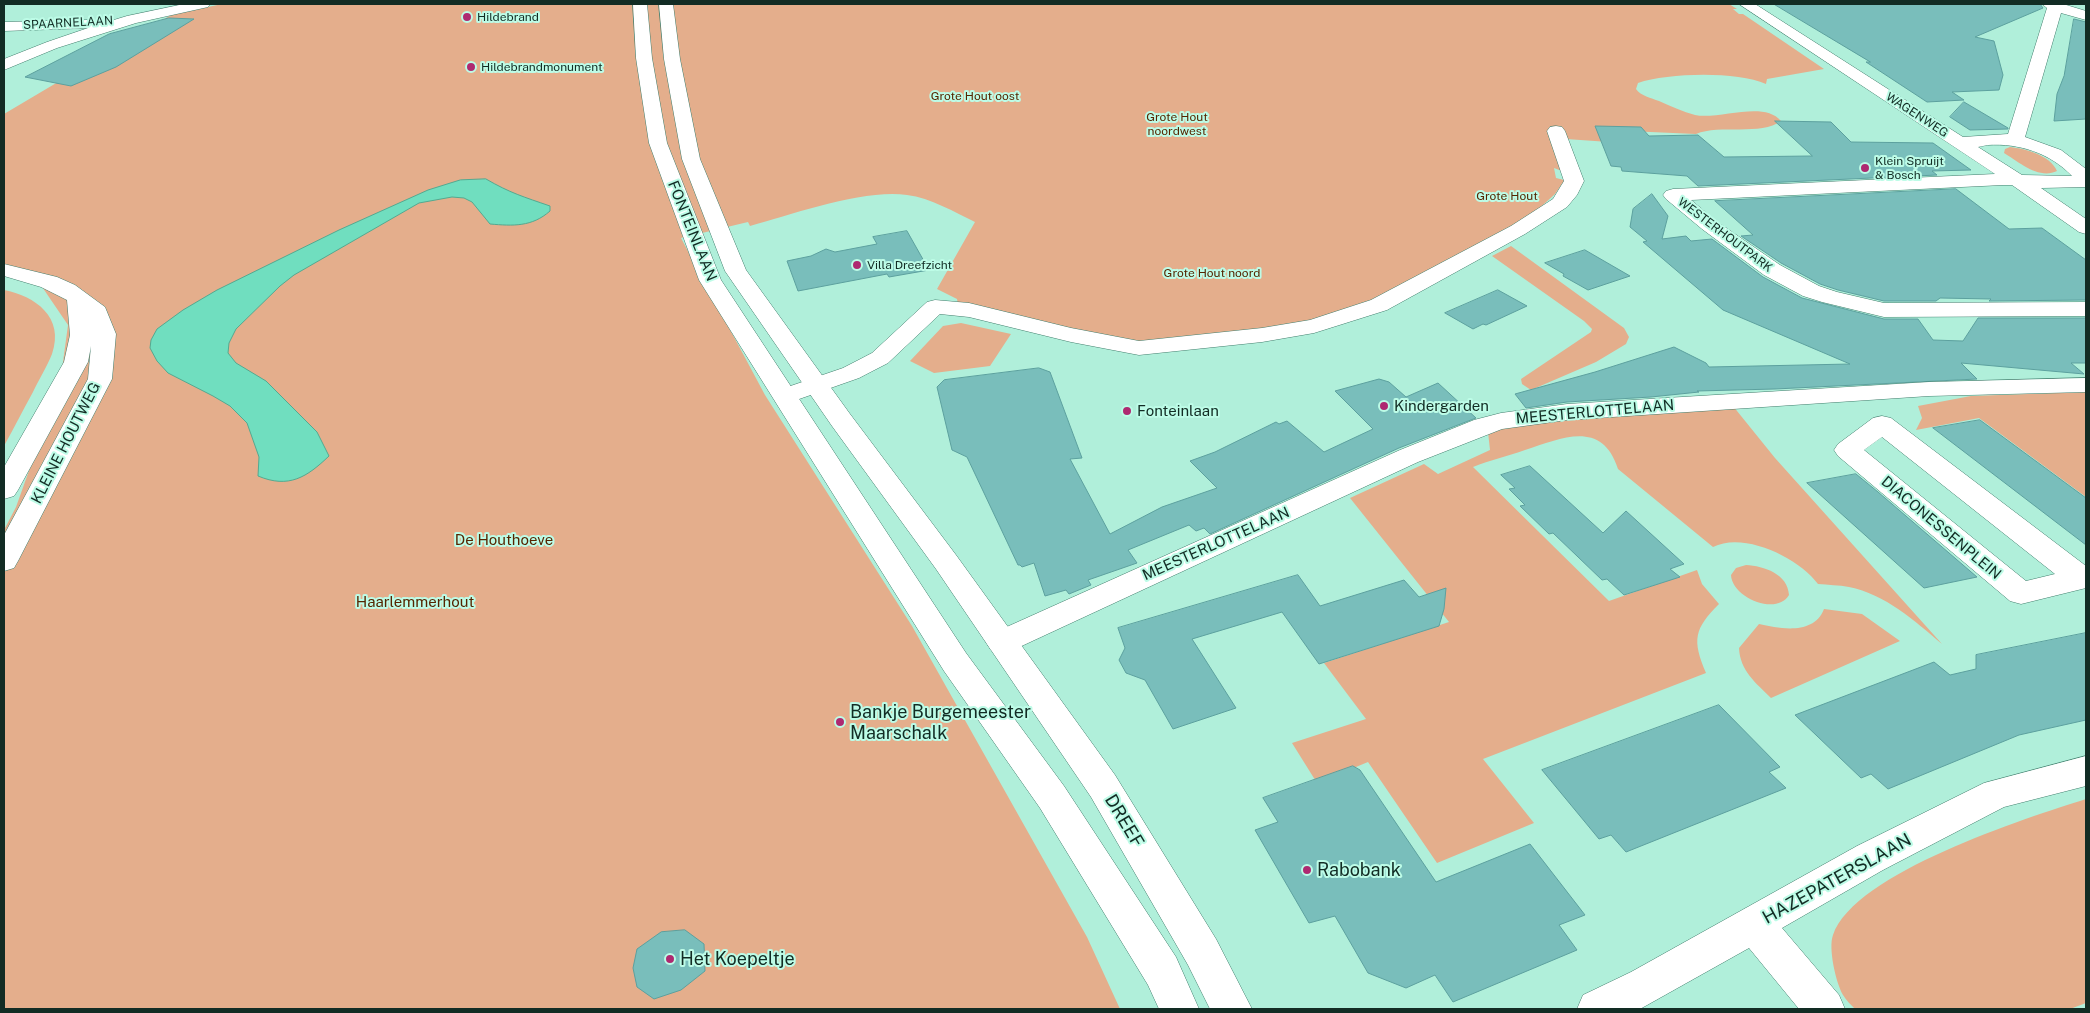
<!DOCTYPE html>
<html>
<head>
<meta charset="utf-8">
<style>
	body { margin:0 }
	#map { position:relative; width:2090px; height:1013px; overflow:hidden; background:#b0efda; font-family:"Public Sans",sans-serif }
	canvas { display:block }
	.frame { position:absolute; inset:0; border:5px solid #122c24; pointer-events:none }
</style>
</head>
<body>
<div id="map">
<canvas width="2090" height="1013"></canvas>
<div class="frame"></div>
</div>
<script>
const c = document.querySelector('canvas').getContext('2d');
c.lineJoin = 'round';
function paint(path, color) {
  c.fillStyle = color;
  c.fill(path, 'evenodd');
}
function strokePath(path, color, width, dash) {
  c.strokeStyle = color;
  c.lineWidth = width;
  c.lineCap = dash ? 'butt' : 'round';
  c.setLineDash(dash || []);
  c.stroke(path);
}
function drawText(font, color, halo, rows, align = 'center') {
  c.font = font + ' "Public Sans",sans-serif';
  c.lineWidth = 4;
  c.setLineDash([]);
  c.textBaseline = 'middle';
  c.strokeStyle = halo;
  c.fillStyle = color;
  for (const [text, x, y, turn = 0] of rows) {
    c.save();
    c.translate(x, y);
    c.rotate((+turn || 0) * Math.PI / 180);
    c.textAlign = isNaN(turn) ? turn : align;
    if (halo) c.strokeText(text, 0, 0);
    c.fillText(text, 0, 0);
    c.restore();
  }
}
const green = new Path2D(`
	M 222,4 L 1729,4 L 1737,9 L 1733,9 L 1739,14 L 1743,14 L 1824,69 L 1767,79 L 1766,84 C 1736,71 1668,73 1638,83 L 1636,89 C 1641,96 1651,98 1659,101 C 1671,106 1683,112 1695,115 C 1719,120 1764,100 1781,121 C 1761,136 1720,124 1696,134 L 1605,130 L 1609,142 L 1566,139 L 1562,171 L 1554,168 L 1556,178 L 1568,181 L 1562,184 L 1555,194 L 1532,215 L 1414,284 L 1295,332 L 1137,342 L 958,305 L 957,299 L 937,289 L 975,222 C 954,212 931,198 907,195 C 863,189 794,214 750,226 L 748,222 L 681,238 L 765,395 L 912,626 L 1087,937 L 1120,1009 L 4,1009 L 4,530 L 16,507 L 60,384 L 68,325 L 34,275 L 4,273 L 4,114 L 171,15 Z
	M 2010,147 C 2026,149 2050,155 2057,171 C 2039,180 2019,162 2004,153 L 2005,149 Z
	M 1511,246 L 1624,328 L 1629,337 L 1626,344 L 1596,362 L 1531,390 L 1522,384 L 1521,379 L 1591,332 L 1592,329 L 1584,321 L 1492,256 Z
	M 4,290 C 35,296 65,317 52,354 C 47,367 39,379 33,392 C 23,410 14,428 4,446 Z
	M 961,323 L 1011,334 L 990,366 L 934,373 L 910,361 L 943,326 Z
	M 2086,392 L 2086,497 L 1979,418 L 1916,430 L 1922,418 L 1918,406 L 1971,396 Z
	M 1733,406 L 1775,458 L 1942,644 C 1915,621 1885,594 1849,587 C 1839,585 1828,585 1818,584 C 1799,558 1744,531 1713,547 L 1618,469 C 1602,419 1562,438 1525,450 C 1508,456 1490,460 1473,467 L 1609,601 L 1697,570 L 1702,584 L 1719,604 C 1694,629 1692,640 1706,673 L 1483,759 L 1534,823 L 1437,863 L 1368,762 L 1317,783 L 1292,743 L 1366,719 L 1324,663 L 1449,622 L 1350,498 L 1424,464 L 1438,474 L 1490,450 L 1488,432 C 1569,411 1651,411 1733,406 Z
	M 1746,565 C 1764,566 1788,574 1789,595 C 1777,616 1732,598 1731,575 L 1736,568 Z
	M 1824,609 L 1862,614 L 1900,641 L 1771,698 C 1756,683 1740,671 1739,648 L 1759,624 C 1781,629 1814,635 1824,609 Z
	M 2086,799 L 2086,1003 L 2070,1009 L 1855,1009 C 1851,1005 1846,1000 1843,995 C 1836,983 1828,948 1833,935 C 1854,873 2026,818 2086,799 Z`);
const water = new Path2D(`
	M 486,179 C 510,193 524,197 550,206 L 550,211 C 532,227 513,226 490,224 L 472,202 L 464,198 L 452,197 L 419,203 L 294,275 L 280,286 L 236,329 L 229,343 L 228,353 L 236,363 L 266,381 L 317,432 L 329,456 C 307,477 289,489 258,476 L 259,457 L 247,423 L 230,406 L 213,396 L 168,373 L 157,361 L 150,348 L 151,340 L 157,329 L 183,310 L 217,290 L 339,230 L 428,190 L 460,180 Z`);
const building = new Path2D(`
	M 1774,4 L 2040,4 L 2043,8 L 1975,37 L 1994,41 L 2003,75 L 1999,90 L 1952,92 L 1964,100 L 1927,102 L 1866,62 L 1870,62 Z
	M 169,18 L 194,19 L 116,67 L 71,86 L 25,77 L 109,34 Z
	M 2074,19 L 2086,22 L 2086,119 L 2054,121 L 2057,94 L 2064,76 Z
	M 1964,102 L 2008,128 L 2008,129 L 1970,130 L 1950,117 Z
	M 1775,121 L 1831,122 L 1851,142 L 1933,143 L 1971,170 L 1932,171 L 1937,175 L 1698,186 L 1687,176 L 1622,171 L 1621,167 L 1611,166 L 1595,126 L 1641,127 L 1649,136 L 1698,135 L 1724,157 L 1812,156 Z
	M 1956,189 L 2009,229 L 2042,228 L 2086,260 L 2086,300 L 1989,301 L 1991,299 L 1940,298 L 1936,301 L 1884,301 L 1838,290 L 1820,284 L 1781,263 L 1741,236 L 1753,235 L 1715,201 Z
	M 1652,194 L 1668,216 L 1662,239 L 1686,236 L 1691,241 L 1712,239 L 1763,277 L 1802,298 L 1884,319 L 1918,319 L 1933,340 L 1963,341 L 1978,318 L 2086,318 L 2086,363 L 2071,363 L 2084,374 L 1961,363 L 1977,379 L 1775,389 L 1697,391 L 1699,392 L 1651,397 L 1567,402 L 1526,408 L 1515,394 L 1595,372 L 1674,347 L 1706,363 L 1709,367 L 1850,364 L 1723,310 L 1643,242 L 1647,241 L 1630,227 L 1633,209 Z
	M 907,231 L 929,270 L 889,277 L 887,274 L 798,291 L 787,261 L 811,256 L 826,249 L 835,252 L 877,244 L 873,237 Z
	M 1585,250 L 1630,276 L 1588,290 L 1563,276 L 1564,274 L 1545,263 Z
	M 1498,290 L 1527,306 L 1486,325 L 1483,324 L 1473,329 L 1445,313 Z
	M 1039,368 L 1050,372 L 1082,458 L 1070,459 L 1110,534 L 1162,507 L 1217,488 L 1190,461 L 1215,452 L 1276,422 L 1279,424 L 1287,421 L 1324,452 L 1373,429 L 1335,391 L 1379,379 L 1389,382 L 1406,397 L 1438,383 L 1476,418 L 1399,448 L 1210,534 L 1204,528 L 1196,531 L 1189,525 L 1128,550 L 1137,563 L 1088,580 L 1091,585 L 1069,594 L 1066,590 L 1045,596 L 1034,563 L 1022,567 L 1020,565 L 1018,565 L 967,457 L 952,450 L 937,387 L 944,380 Z
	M 1980,420 L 2086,498 L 2086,545 L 1933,428 Z
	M 1530,466 L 1603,533 L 1626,511 L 1684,564 L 1670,569 L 1680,577 L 1624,595 L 1607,579 L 1602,580 L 1553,533 L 1549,534 L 1520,506 L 1525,505 L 1509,489 L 1515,488 L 1501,475 Z
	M 1856,474 L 1878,492 L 1977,577 L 1924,588 L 1807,483 Z
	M 1298,575 L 1320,606 L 1404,580 L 1419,597 L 1446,588 L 1444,609 L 1439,626 L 1319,664 L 1282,612 L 1192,639 L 1236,708 L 1173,729 L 1145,680 L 1126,673 L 1119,660 L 1125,648 L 1118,628 Z
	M 2086,633 L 2086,720 L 2019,735 L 1888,789 L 1871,774 L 1861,778 L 1795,715 L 1934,662 L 1950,675 L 1976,669 L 1976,655 Z
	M 1719,705 L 1780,767 L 1769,772 L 1786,788 L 1626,852 L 1611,835 L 1599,839 L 1542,770 Z
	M 1353,766 L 1360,770 L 1436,882 L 1530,844 L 1585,915 L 1559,925 L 1577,950 L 1453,1002 L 1435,975 L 1406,988 L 1368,973 L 1335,916 L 1309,923 L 1255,830 L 1278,822 L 1263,798 Z
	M 685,930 L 704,944 L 705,971 L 681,990 L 654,999 L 637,987 L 633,968 L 637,949 L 661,932 Z`);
const minor = new Path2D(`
	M 184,4 L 210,4 L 208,7 L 136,23 L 57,48 L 4,70 L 4,59 L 47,42 L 88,28 L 4,31 L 4,22 L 88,20 L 93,21 L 95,24 L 94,26 L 127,16 Z
	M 1739,4 L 1755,4 L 1963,137 L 2008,134 L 2047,8 L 2042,4 L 2063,4 L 2086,11 L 2086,20 L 2061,13 L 2025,137 L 2061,150 L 2086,169 L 2086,187 L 2041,188 L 2086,219 L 2086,234 L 2079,232 L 2012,185 L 2003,185 L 1691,200 L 1716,221 L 1780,265 L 1819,286 L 1837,292 L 1884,303 L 2086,302 L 2086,316 L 1884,317 L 1822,302 L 1803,296 L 1764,275 L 1702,229 L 1666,199 L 1663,195 L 1666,191 L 1673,189 L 1995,174 ZM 1988,145 C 2019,143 2050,153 2072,176 L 2022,175 L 1978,147 Z
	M 1556,126 L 1562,127 L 1565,131 L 1584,181 L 1577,195 L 1567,207 L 1525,234 L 1387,310 L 1314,333 L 1262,342 L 1139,355 L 1071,342 L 969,317 L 940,314 L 888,363 L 859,378 L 785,404 L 776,401 L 773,396 L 776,391 L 843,368 L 872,353 L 927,302 L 935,300 L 969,303 L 1071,328 L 1139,341 L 1262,328 L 1310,320 L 1371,300 L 1511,226 L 1553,199 L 1564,181 L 1547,131 L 1550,127 Z
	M 4,264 L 57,277 L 75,285 L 105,307 L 116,334 L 112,379 L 18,561 L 14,568 L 4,571 L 4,535 L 88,379 L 91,346 L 88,362 L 18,490 L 14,496 L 4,499 L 4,467 L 64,362 L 70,335 L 67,300 L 41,287 L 4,276 Z
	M 2086,378 L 2086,392 L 1929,396 L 1567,420 L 1502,429 L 1418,462 L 1013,650 L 1002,654 L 991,650 L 986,642 L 991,634 L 1400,450 L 1474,420 L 1501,413 L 1567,404 L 1929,382 Z
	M 1882,416 L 1891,418 L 2086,566 L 2086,588 L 2021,604 L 2010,601 L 1838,456 L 1834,450 L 1838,444 L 1873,418 ZM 1882,437 L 2055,574 L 2026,581 L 1864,450 Z
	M 2086,756 L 2086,786 L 2004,807 L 1883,870 L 1782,928 L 1839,995 L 1845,1009 L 1799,1009 L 1749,948 L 1640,1009 L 1577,1009 L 1583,995 L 1631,972 L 1857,846 L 1984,783 Z`);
const major = new Path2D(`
	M 633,4 L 647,4 L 652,58 L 667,143 L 721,280 L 966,653 L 1064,786 L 1176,957 L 1199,1009 L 1159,1009 L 1148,985 L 1040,808 L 944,671 L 699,280 L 649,143 L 636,58 Z
	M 659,4 L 673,4 L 680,59 L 700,159 L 746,270 L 850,414 L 956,555 L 1115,775 L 1216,939 L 1252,1009 L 1210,1009 L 1188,965 L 1091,797 L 936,569 L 832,426 L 725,271 L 682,159 L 664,59 Z`);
const markers = [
	[467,17,5,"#ae2971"],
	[471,67,5,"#ae2971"],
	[1865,168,5,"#ae2971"],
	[857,265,5,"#ae2971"],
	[1384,406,5,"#ae2971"],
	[1127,411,5,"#ae2971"],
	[840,722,5,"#ae2971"],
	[1307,870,5,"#ae2971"],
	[670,959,5,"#ae2971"]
];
const farPoinames = [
	["Hildebrand",477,17],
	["Hildebrandmonument",481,67],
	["Klein Spruijt",1875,161],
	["& Bosch",1875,175],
	["Villa Dreefzicht",867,265]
];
const farStreetnames = [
	["SPAARNELAAN",68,23,-3],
	["WAGENWEG",1917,115,33],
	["WESTERHOUTPARK",1725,235,37]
];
const farParknames = [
	["Grote Hout oost",975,96],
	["Grote Hout",1177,117],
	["noordwest",1177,131],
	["Grote Hout",1507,196],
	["Grote Hout noord",1212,273]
];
const streetNames = [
	["FONTEINLAAN",692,231,68],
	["MEESTERLOTTELAAN",1595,412,-5],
	["KLEINE HOUTWEG",66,443,-63],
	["DIACONESSENPLEIN",1941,528,40],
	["MEESTERLOTTELAAN",1216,544,-24]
];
const poiNames = [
	["Kindergarden",1394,406],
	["Fonteinlaan",1137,411]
];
const parkNames = [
	["De Houthoeve",504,540],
	["Haarlemmerhout",415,602]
];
const nearPoinames = [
	["Bankje Burgemeester",850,712],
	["Maarschalk",850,733],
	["Rabobank",1317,870],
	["Het Koepeltje",680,959]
];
const nearStreetnames = [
	["DREEF",1124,821,59],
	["HAZEPATERSLAAN",1837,879,-29]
];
paint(green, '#e4ae8c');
paint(water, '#70debf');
strokePath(water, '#54a990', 1);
paint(building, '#79bebb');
strokePath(building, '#5ca09e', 1);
strokePath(minor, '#427e6d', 1);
strokePath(major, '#427e6d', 1);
paint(minor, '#fff');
paint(major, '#fff');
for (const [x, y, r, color] of markers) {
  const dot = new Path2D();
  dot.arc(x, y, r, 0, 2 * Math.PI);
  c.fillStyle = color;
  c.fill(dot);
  strokePath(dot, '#bdfce7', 2);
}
drawText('12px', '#122c24', '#bdfce7', farPoinames, 'left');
drawText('12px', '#122c24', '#bdfce7', farStreetnames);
drawText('12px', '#552500', '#bdfce7', farParknames);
drawText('15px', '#122c24', '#bdfce7', streetNames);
drawText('15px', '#122c24', '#bdfce7', poiNames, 'left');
drawText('15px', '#552500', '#bdfce7', parkNames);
drawText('18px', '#122c24', '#bdfce7', nearPoinames, 'left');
drawText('18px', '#122c24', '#bdfce7', nearStreetnames);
</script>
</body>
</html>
